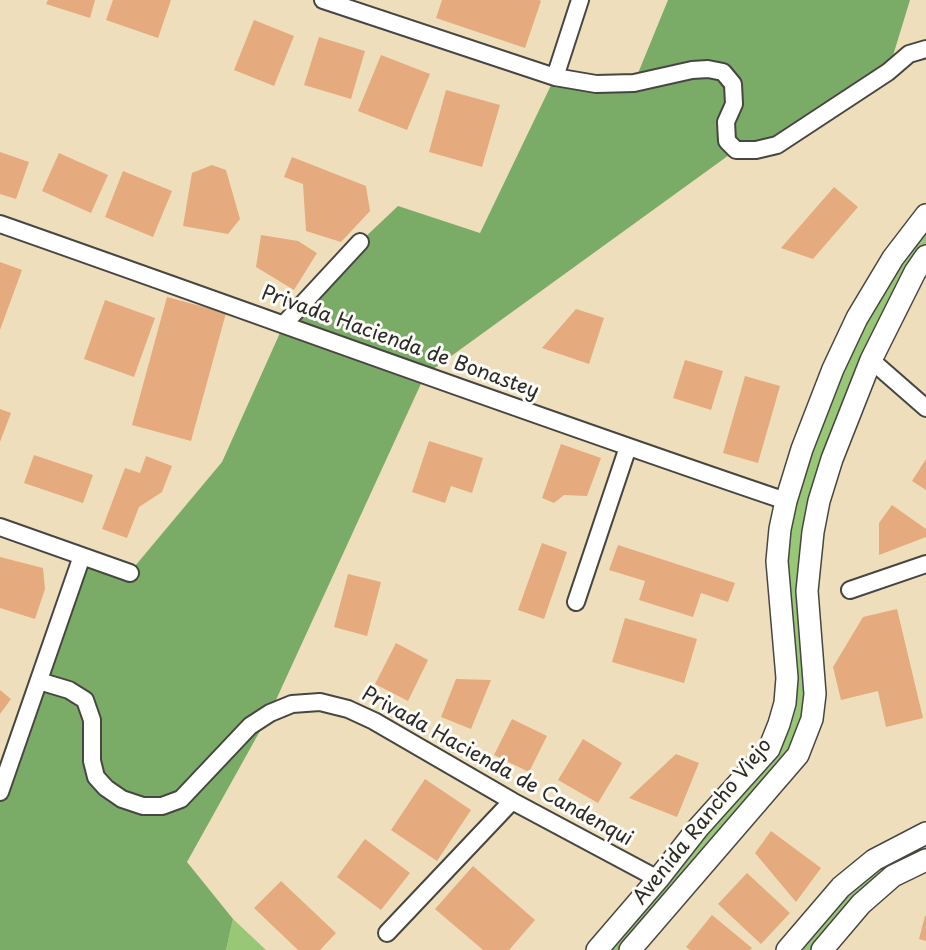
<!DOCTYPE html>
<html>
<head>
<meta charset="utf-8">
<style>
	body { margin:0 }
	canvas { display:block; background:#efdebc }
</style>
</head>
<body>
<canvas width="926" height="950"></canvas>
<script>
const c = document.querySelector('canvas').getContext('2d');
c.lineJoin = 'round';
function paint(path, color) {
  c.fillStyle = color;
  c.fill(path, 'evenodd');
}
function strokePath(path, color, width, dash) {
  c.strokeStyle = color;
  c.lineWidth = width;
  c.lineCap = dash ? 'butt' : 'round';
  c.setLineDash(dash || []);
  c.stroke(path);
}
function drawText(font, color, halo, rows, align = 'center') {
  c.font = font + ' "Playpen Sans",sans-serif';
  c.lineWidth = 6;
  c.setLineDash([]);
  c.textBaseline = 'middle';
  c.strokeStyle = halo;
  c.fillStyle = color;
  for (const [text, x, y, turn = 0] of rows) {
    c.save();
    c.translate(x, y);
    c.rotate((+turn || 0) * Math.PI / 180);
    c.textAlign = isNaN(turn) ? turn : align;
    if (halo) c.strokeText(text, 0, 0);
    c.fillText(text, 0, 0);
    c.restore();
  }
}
const green = new Path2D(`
	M 926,215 L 926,256 L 819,501 L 815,694 L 798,755 L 634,950 L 597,950 L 779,724 L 786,501 L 893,258 Z
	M 926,833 L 926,860 L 822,950 L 787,950 L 841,887 Z
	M 233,919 L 266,950 L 226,950 Z`);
const forest = new Path2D(`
	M 668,0 L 910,0 L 888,72 L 777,145 L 736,150 L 425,375 L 270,713 L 187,862 L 233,919 L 226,950 L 0,950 L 0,792 L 82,556 L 130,572 L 222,462 L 284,324 L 360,242 L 398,206 L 480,233 L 555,77 L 634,83 Z`);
const building = new Path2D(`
	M 48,0 L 95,0 L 90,18 L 46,4 Z
	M 113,0 L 171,0 L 158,38 L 106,20 Z
	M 442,0 L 539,0 L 541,1 L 525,48 L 436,18 Z
	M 254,20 L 294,36 L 274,86 L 234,70 Z
	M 319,37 L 365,51 L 351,99 L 304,85 Z
	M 381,55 L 430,74 L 407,130 L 358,111 Z
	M 446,90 L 500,105 L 482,167 L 429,152 Z
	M 0,152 L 29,162 L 16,199 L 0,194 Z
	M 59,153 L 108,175 L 91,213 L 42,191 Z
	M 292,157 L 366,186 L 370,211 L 341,242 L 306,231 L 303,184 L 284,177 Z
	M 212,165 L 226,170 L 240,219 L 228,234 L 183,226 L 192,173 Z
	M 123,171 L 172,191 L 153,237 L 105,217 Z
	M 834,187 L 858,207 L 813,259 L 781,248 Z
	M 261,235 L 298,241 L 317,253 L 294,290 L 256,267 Z
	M 0,262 L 22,270 L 0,330 Z
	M 167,297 L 226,313 L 191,441 L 132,425 Z
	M 105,300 L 155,318 L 134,377 L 84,359 Z
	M 576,309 L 604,318 L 589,364 L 542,348 Z
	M 685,360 L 723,371 L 711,410 L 673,398 Z
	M 745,376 L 780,386 L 758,463 L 723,453 Z
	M 0,409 L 11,413 L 0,442 Z
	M 429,441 L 483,458 L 472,493 L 451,486 L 445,503 L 412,492 Z
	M 561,444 L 601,458 L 587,496 L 564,495 L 554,503 L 542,498 Z
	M 34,455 L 93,475 L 83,503 L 24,483 Z
	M 146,456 L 172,466 L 162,492 L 139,507 L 127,538 L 102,529 L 125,468 L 140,473 Z
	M 926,459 L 926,490 L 912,481 Z
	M 892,505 L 926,529 L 926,537 L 879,555 L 879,523 Z
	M 542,543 L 567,552 L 544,619 L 518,610 Z
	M 618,545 L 735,583 L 728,602 L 701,593 L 693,617 L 639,600 L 645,581 L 609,570 Z
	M 0,557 L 43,568 L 45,589 L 35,619 L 0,608 Z
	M 348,574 L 381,582 L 367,636 L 334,627 Z
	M 897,609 L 923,718 L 886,727 L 878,691 L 841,700 L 833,667 L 863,617 Z
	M 625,618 L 697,639 L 684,683 L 612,662 Z
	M 396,643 L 428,660 L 408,701 L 375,684 Z
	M 456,679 L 491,680 L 471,729 L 441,717 Z
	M 0,690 L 11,699 L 0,714 Z
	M 512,719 L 547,736 L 529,772 L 494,755 Z
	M 583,739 L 622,763 L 598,803 L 558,780 Z
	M 676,754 L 699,763 L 677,817 L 629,798 Z
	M 425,779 L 471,810 L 437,861 L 391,830 Z
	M 771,831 L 821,868 L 796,902 L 755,853 Z
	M 365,839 L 410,873 L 381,910 L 337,877 Z
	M 473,866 L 535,920 L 509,950 L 483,950 L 435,909 Z
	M 747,873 L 790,913 L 761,944 L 718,904 Z
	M 281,881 L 336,933 L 320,950 L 298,950 L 254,908 Z
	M 712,915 L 752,948 L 750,950 L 690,950 L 686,947 Z
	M 925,916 L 926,916 L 926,941 L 919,939 Z`);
const minor = new Path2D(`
	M 323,0 L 555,77 L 596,84 L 634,83 L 692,70 L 708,69 L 723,72 L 733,84 L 734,104 L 726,122 L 727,141 L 736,150 L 756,150 L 777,145 L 888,72 L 909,54 L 926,49
	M 555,77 L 580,0
	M 0,224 C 262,316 523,412 786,501
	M 284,324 L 360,242
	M 871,360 L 926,408
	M 0,527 L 130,573
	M 850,590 L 926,564
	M 576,602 L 628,447
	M 39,681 L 69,690 L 85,700 L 92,720 L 92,761 L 96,777 L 106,788 L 122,799 L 143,806 L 162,806 L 181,799 L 250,726 L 270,713 L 292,704 L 320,702 L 348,709 L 374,721 L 512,801 L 658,879
	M 0,792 L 82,556
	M 387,933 L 512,801`);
const tertiary = new Path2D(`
	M 597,950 L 658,879 L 698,828 L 769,749 L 779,724 L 785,703 L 787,678 L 777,561 L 780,529 L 786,501 L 802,449 L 833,369 L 857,318 L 893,258 L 926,215
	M 630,950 L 798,755 L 812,719 L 815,694 L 807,591 L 813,532 L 819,501 L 832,459 L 871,360 L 915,272 L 926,256
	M 787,950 L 841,887 L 874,860 L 926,833
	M 822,950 L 861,904 L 893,876 L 926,860`);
const streetNames = [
	["Privada Hacienda de Bonastey",400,343,20],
	["Privada Hacienda de Candenqui",497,767,29],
	["Avenida Rancho Viejo",703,822,-51]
];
paint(green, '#98c776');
paint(forest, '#7aac67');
paint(building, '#e5aa7e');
strokePath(minor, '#484641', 20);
strokePath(tertiary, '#484641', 24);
strokePath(minor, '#fff', 16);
strokePath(tertiary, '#fff', 21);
drawText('20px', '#2b2b2b', '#fdfcf7', streetNames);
</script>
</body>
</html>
